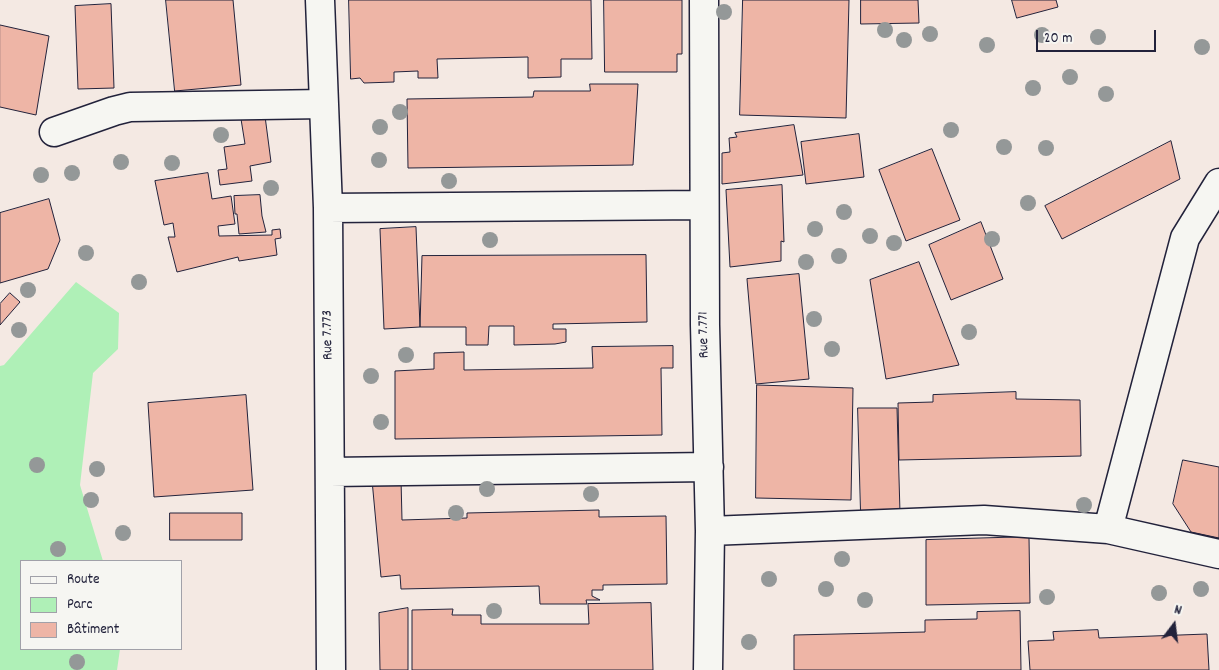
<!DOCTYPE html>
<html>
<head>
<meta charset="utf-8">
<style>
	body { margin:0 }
	#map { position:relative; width:1219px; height:670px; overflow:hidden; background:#f4e9e3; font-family:Dekko,sans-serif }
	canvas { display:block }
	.legend { position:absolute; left:20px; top:560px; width:162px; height:90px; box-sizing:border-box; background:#f6f6f2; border:1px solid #a1a1a9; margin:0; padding:6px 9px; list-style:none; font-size:15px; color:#22223b }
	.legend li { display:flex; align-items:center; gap:10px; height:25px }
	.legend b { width:25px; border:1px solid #a1a1a9 }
	.north { position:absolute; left:1149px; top:600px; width:50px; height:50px; -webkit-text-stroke:4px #f6f6f2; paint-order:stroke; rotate:15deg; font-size:14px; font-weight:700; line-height:20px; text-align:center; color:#22223b }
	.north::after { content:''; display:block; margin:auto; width:18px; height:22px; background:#22223b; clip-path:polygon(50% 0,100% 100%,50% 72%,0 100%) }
	.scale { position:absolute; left:1036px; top:30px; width:120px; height:22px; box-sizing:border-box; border:2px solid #22223b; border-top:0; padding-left:6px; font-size:15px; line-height:18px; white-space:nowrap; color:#22223b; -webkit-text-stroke:4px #f6f6f2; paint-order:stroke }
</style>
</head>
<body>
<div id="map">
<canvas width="1219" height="670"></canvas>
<ul class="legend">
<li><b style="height:6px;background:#f6f6f2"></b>Route</li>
<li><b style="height:14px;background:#aff0b7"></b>Parc</li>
<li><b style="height:14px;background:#eeb5a6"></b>Bâtiment</li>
</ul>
<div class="north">N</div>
<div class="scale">20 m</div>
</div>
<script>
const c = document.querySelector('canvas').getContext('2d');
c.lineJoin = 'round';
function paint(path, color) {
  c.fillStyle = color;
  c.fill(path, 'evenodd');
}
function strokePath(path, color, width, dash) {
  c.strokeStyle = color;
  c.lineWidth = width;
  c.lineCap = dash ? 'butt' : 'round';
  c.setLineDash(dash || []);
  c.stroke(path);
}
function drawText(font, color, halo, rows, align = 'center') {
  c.font = font + ' Dekko,sans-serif';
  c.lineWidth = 5;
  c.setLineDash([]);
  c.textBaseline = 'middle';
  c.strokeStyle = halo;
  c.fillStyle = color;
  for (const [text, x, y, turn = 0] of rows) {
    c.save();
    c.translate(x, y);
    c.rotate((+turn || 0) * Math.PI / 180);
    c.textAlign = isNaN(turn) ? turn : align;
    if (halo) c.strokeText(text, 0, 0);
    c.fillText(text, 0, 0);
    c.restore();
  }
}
const green = new Path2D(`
	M 76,282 L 119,313 L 118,349 L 93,373 L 80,485 L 103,561 L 21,561 L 21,649 L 120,649 L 117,670 L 0,670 L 0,366 L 4,365 Z`);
const building = new Path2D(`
	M 166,0 L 233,0 L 241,85 L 175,91 Z
	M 349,0 L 591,0 L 592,59 L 561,59 L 561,77 L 528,78 L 528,57 L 437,59 L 438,78 L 418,78 L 418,71 L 394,72 L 394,82 L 364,83 L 360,78 L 351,79 Z
	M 604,0 L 682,0 L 682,54 L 677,54 L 677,72 L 605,72 Z
	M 743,0 L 849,0 L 846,118 L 740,115 Z
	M 861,0 L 918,0 L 919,23 L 861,24 Z
	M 1012,0 L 1056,0 L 1058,7 L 1017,18 Z
	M 111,4 L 114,88 L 78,89 L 75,6 Z
	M 0,25 L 49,36 L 36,115 L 0,107 Z
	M 590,84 L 638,84 L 633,165 L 408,168 L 407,99 L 533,97 L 534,91 L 590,91 Z
	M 265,116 L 271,162 L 250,166 L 252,181 L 220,185 L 218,170 L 227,169 L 224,147 L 245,144 L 241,119 Z
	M 794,125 L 803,175 L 722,184 L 722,153 L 730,152 L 729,138 L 737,137 L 735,133 Z
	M 859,134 L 864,177 L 806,184 L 801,142 Z
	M 1171,141 L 1180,179 L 1062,239 L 1045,206 Z
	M 932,149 L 960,220 L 906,241 L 879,170 Z
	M 208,173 L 212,199 L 231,196 L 235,224 L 218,226 L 219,236 L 272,235 L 272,230 L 280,229 L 281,238 L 275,239 L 277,255 L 239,261 L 238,257 L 177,272 L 168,237 L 175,237 L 173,223 L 164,225 L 155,181 Z
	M 782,185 L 784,242 L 781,241 L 781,261 L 730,267 L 726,190 Z
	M 260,195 L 262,216 L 266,232 L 239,234 L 237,214 L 235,214 L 234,196 Z
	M 49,199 L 60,240 L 48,269 L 0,283 L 0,213 Z
	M 981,222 L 1003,279 L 951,300 L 929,245 Z
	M 416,227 L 420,327 L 384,329 L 380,229 Z
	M 646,255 L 647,322 L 553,324 L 553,329 L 566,329 L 566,342 L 555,344 L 514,345 L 514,326 L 489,326 L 488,345 L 466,345 L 466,327 L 420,327 L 422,256 Z
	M 919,262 L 959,365 L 886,379 L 870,280 Z
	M 799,274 L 809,379 L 756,384 L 747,279 Z
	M 10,293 L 20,302 L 0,325 L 0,304 Z
	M 673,346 L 673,368 L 661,368 L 662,435 L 395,439 L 395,371 L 434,369 L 434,353 L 464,352 L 464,370 L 593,368 L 592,347 Z
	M 757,385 L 853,388 L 851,500 L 756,498 Z
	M 1016,392 L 1016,399 L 1080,400 L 1081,456 L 899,460 L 898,403 L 933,402 L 933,395 Z
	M 246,395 L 253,490 L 154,497 L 148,403 Z
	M 858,408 L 897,408 L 900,513 L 861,514 Z
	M 1183,460 L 1219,467 L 1219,538 L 1191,532 L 1173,504 Z
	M 401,479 L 402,520 L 467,518 L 467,513 L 599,510 L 599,517 L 666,516 L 667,584 L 603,585 L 603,590 L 592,590 L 592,596 L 600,600 L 586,600 L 587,604 L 540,604 L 539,586 L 401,589 L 400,575 L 381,577 L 372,480 Z
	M 170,513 L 242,513 L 242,540 L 170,540 Z
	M 1029,537 L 1030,603 L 926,605 L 926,540 Z
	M 651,603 L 653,670 L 412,670 L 412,610 L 453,609 L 452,615 L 481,615 L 481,624 L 589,624 L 588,604 Z
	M 408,608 L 408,670 L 380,670 L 379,613 Z
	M 1020,611 L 1021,670 L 794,670 L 794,635 L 925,632 L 925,620 L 977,619 L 977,612 Z
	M 1098,630 L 1099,638 L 1207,634 L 1209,670 L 1030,670 L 1028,641 L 1054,640 L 1053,632 Z`);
const minor = new Path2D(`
	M 320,0 L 328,208 L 331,670
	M 704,0 L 705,325 L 710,531 L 708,670
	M 54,132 L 114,111 L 130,107 L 324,104
	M 328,208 L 704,205
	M 330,472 L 709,467
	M 1108,529 L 1185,238 L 1219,183
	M 710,531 L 984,520 L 1108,529 L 1219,554`);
const trees = [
	[724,12],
	[885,30],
	[930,34],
	[1042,35],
	[1098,37],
	[904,40],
	[987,45],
	[1202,47],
	[1070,77],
	[1033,88],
	[1106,94],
	[400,112],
	[380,127],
	[951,130],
	[221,135],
	[1004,147],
	[1046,148],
	[379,160],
	[121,162],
	[172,163],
	[72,173],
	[41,175],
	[449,181],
	[271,188],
	[1028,203],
	[844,212],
	[815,229],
	[870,236],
	[992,239],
	[490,240],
	[894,243],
	[86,253],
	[839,256],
	[806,262],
	[139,282],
	[28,290],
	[814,319],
	[19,330],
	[969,332],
	[832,349],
	[406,355],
	[371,376],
	[381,422],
	[37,465],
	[97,469],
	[487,489],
	[591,494],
	[91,500],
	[1084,505],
	[456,513],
	[123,533],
	[58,549],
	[842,559],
	[769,579],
	[826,589],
	[1201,589],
	[1159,593],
	[1047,597],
	[865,600],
	[494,611],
	[749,642],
	[77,662]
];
const streetNames = [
	["Rue 7.773",329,335,-91],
	["Rue 7.771",705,335,-91]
];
paint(green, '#aff0b7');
paint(building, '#eeb5a6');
strokePath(building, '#22223b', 1);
strokePath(minor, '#22223b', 31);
strokePath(minor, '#f6f6f2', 28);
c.fillStyle = '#949898';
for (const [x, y] of trees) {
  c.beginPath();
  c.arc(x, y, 8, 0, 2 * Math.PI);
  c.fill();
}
drawText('15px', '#22223b', '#f6f6f2', streetNames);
</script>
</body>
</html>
